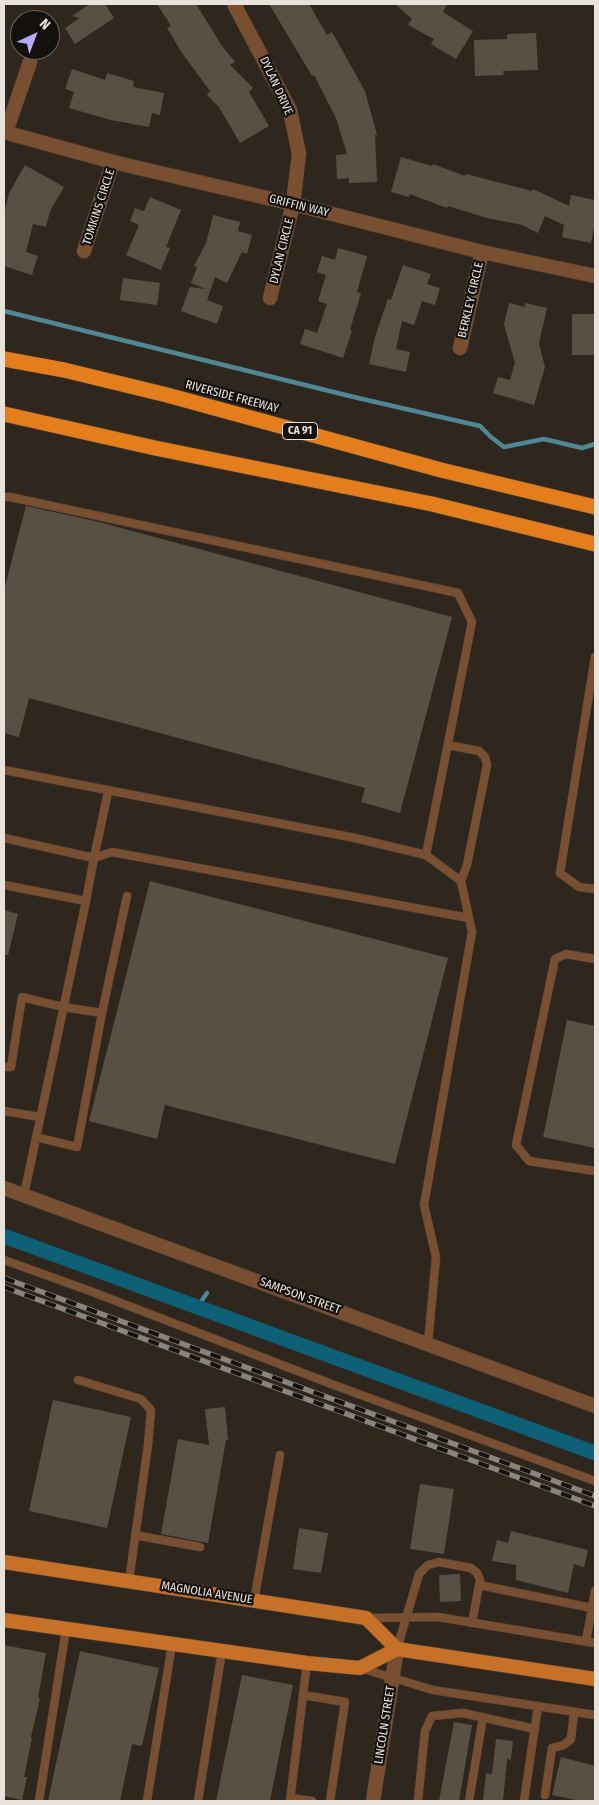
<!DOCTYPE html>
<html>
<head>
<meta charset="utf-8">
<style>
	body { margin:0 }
	#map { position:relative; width:599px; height:1805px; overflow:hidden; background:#2f271d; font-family:"Fira Sans Condensed",sans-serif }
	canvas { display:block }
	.frame { position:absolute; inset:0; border:5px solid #e8e2db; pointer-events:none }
	.north { position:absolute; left:10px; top:10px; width:50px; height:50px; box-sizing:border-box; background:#14110c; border:1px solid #69655f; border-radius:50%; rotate:43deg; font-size:14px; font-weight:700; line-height:20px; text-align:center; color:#e8e2db }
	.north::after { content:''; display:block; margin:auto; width:18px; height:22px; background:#b6abf8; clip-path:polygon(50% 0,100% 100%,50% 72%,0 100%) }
</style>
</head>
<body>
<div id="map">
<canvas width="599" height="1805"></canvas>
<div class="frame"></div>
<div class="north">N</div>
</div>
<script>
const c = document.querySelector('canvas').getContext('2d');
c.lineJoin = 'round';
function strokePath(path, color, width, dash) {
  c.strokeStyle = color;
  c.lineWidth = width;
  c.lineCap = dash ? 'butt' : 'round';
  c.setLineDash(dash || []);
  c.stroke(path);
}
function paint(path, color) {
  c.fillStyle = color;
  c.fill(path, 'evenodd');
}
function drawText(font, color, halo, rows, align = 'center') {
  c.font = font + ' "Fira Sans Condensed",sans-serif';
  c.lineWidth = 4.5;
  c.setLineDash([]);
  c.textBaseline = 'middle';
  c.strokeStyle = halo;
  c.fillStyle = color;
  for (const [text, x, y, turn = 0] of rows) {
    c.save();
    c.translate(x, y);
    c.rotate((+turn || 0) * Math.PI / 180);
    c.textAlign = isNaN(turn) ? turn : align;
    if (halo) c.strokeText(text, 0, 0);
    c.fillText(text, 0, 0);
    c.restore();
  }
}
const stream = new Path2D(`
	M 4,311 L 358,398 L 480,426 L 491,437 L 504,447 L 544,439 L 582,448 L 595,444
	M 197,1307 L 207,1293`);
const canal = new Path2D(`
	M 4,1236 L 595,1453`);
const building = new Path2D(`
	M 90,4 L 105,4 L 114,18 L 75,44 L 65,28 L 80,18 L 72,16 Z
	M 157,4 L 196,4 L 222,46 L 235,62 L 230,65 L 253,88 L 249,92 L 269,126 L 240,143 L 219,107 L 207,95 L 210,91 L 182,53 L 167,28 L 171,26 Z
	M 269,4 L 309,4 L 327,35 L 332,32 L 365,91 L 377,135 L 375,135 L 377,182 L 349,183 L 349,178 L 337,179 L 336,155 L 347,154 L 336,118 L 314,75 L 312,76 Z
	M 395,4 L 447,4 L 443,12 L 473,31 L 456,59 L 431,44 L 434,39 L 408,25 L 412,19 Z
	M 536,33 L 538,70 L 503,71 L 504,75 L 475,76 L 474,40 L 507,39 L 507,34 Z
	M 72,69 L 105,80 L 107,73 L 134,81 L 133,87 L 164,93 L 160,115 L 152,113 L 149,127 L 111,120 L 69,108 L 74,92 L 65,89 Z
	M 401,157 L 432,166 L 433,164 L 465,176 L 466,174 L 532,191 L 533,189 L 569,206 L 571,195 L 595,200 L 595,222 L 591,243 L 562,237 L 564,225 L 545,216 L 538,233 L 522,225 L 487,218 L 448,206 L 447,208 L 410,194 L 409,197 L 391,192 Z
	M 25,165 L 64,187 L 50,211 L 46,227 L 33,224 L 26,252 L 38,256 L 32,275 L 4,266 L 4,214 L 9,193 Z
	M 150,197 L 181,210 L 166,247 L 170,248 L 161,270 L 126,255 L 139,225 L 130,221 L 135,208 L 144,211 Z
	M 213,215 L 240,222 L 238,231 L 252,235 L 247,254 L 242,252 L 227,283 L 215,277 L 207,300 L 223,306 L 217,324 L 181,311 L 190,287 L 206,289 L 191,283 L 197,267 L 194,266 L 206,243 Z
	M 338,248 L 367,256 L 357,292 L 361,293 L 350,330 L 352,331 L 343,358 L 300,344 L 305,329 L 317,333 L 327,304 L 318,301 L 326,275 L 317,272 L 322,256 L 335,260 Z
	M 403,265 L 431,274 L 427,284 L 440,288 L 435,305 L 422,301 L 414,325 L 402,321 L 396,349 L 410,352 L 406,372 L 369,364 L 375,337 L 388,299 L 391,300 Z
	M 123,278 L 160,283 L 157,305 L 120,300 Z
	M 509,303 L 525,307 L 525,303 L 547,308 L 539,343 L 545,367 L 534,405 L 493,393 L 498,377 L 510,380 L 515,363 L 504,324 Z
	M 572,314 L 595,314 L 595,355 L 572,355 Z
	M 26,506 L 95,521 L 452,617 L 400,813 L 361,802 L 365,788 L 29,698 L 19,737 L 4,733 L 4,590 Z
	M 150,881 L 448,958 L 395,1164 L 165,1105 L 157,1139 L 89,1121 Z
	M 4,910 L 18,914 L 8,955 L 4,955 Z
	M 567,1020 L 595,1026 L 595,1148 L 543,1137 Z
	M 53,1400 L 131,1417 L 107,1528 L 29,1511 Z
	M 225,1407 L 228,1440 L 226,1440 L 208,1543 L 161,1534 L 178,1439 L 209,1445 L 205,1409 Z
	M 420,1484 L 454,1489 L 444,1554 L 410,1549 Z
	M 299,1528 L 328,1533 L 321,1573 L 293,1569 Z
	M 511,1531 L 588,1550 L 584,1567 L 574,1564 L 568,1593 L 516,1580 L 516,1565 L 492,1561 L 497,1540 L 508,1543 Z
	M 460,1574 L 461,1601 L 440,1602 L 439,1575 Z
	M 4,1645 L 46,1653 L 38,1698 L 40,1698 L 31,1737 L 32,1738 L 24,1777 L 27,1777 L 22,1800 L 4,1796 Z
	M 80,1651 L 159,1668 L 142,1746 L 132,1744 L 120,1801 L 48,1801 Z
	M 242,1675 L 293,1685 L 270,1801 L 216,1801 Z
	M 454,1722 L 472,1725 L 459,1801 L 439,1801 Z
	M 496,1739 L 513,1741 L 511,1760 L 507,1759 L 503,1801 L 483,1801 L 486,1773 L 492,1774 Z
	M 561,1757 L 595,1766 L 595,1801 L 581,1801 L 552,1795 Z`);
const service = new Path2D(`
	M 4,497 L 10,497 L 458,593 L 472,622 L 426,855 L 461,881 L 472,932 L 424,1205 L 436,1257 L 428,1344
	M 595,657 L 560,873 L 579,887 L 595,889
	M 448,745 L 479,751 L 485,757 L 487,765 L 467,865 L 461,881
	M 4,770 L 355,838 L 426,855
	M 4,838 L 94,858 L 108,792
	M 4,885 L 86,901 L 94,858 L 112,852 L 469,918
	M 595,959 L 566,954 L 555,959 L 516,1145 L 529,1161 L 595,1171
	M 102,1013 L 127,896
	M 4,1067 L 11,1067 L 22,997 L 63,1007 L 102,1013 L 77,1147 L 36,1137
	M 4,1111 L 40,1117
	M 24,1195 L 86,901
	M 4,1260 L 90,1291 L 334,1385 L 595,1481
	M 78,1380 L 141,1399 L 151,1410 L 148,1445 L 129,1581
	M 135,1535 L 200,1547
	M 479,1585 L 592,1608 L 586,1641
	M 254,1601 L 280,1455
	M 592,1608 L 595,1591
	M 367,1618 L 438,1617 L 595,1643
	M 397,1649 L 419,1574 L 428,1565 L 439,1562 L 471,1568 L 477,1573 L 480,1580 L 472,1623
	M 307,1663 L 303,1695 L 345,1702 L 330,1801
	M 360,1668 L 433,1690 L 595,1715
	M 545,1795 L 552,1748 L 564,1745 L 571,1739 L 574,1712
	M 291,1798 L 312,1801
	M 39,1801 L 66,1629
	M 147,1801 L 172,1644
	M 198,1801 L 222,1651
	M 290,1801 L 303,1695
	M 418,1801 L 425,1731 L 432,1716 L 463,1713 L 535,1729
	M 469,1801 L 483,1717
	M 524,1801 L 538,1706`);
const minor = new Path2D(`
	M 234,4 L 290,110 L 299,154 L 293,204 L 270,298
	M 6,132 L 30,62
	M 84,251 L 113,162
	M 460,348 L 482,252
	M 373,1801 L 397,1649`);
const tertiary = new Path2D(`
	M 4,132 L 113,162 L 293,204 L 482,252 L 595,276
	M 4,1188 L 595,1406`);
const primary = new Path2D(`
	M 4,1562 L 366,1618 L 397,1649 L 595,1679
	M 4,1620 L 307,1663 L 360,1668 L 397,1649`);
const motorway = new Path2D(`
	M 4,359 L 64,370 L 167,395 L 441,470 L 595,507
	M 4,414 L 155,448 L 432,504 L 595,544`);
const rail = new Path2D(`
	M 4,1278 L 595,1496
	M 4,1287 L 595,1506`);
const shields = [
	[300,431,35]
];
const shieldNames = [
	["CA 91",300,431]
];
const streetNames = [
	["DYLAN DRIVE",276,86,65],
	["GRIFFIN WAY",299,206,14],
	["TOMKINS CIRCLE",99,207,-72],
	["DYLAN CIRCLE",282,251,-76],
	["BERKLEY CIRCLE",471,300,-77],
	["RIVERSIDE FREEWAY",232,397,15],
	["SAMPSON STREET",300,1296,20],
	["MAGNOLIA AVENUE",207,1593,9],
	["LINCOLN STREET",385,1725,-81]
];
strokePath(stream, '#4f8794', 4.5);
strokePath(canal, '#0d6076', 15);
paint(building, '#595045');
strokePath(service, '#4d453b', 9);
strokePath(minor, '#4d453b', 15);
strokePath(tertiary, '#4d453b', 15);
strokePath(primary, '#4d453b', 15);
strokePath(motorway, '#4d453b', 16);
strokePath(service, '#784f30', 8);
strokePath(minor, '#784f30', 14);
strokePath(tertiary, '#784f30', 14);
strokePath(primary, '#c67127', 14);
strokePath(motorway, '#e47e1d', 15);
strokePath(rail, '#8b847c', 5.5);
strokePath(rail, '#14110c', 4, [11]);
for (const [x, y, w] of shields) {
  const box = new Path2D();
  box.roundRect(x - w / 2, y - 8.5, w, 17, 4);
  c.fillStyle = '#14110c';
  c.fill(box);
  strokePath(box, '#e8e2db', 1);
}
drawText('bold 11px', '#e8e2db', null, shieldNames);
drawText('12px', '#e8e2db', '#14110c', streetNames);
</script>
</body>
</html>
